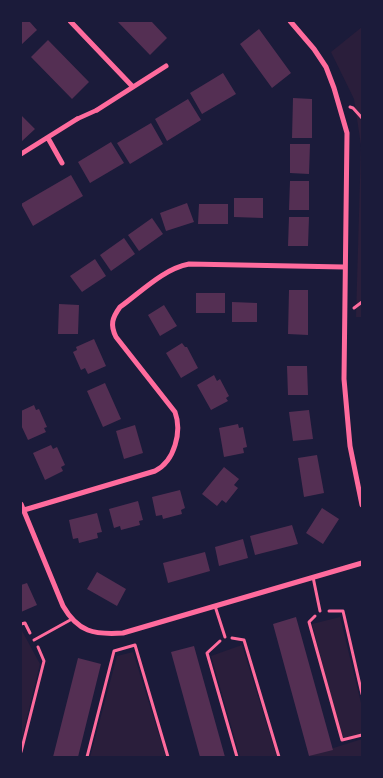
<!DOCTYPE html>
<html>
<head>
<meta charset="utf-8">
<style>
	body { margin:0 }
	#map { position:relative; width:383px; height:778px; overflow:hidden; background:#1b1b3a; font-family:Mulish,sans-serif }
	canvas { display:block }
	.frame { position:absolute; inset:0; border:22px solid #1b1b3a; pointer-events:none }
</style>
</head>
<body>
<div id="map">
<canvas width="383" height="778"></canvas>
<div class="frame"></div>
</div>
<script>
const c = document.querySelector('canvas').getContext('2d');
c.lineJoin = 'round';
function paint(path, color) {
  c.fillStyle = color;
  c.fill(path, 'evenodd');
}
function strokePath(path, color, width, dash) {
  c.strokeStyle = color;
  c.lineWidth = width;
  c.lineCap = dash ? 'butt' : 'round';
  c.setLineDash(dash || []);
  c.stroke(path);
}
const green = new Path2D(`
	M 362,27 L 362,317 L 356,317 L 361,145 L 354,99 L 331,52 Z
	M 340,617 L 362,707 L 362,734 L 342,739 L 312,624 Z
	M 21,629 L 40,664 L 21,742 Z
	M 242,645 L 277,757 L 240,757 L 211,656 Z
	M 133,652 L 166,757 L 90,757 L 117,656 Z
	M 362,739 L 362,757 L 305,757 Z`);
const building = new Path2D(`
	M 21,21 L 29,21 L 37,30 L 21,45 Z
	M 117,21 L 151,21 L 167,38 L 150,55 Z
	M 259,29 L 291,73 L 272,88 L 240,44 Z
	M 48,40 L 89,82 L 72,99 L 31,57 Z
	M 223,73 L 236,94 L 202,114 L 190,93 Z
	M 293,98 L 312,99 L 312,138 L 292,138 Z
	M 188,99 L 201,120 L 167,141 L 155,119 Z
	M 21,115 L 35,129 L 21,142 Z
	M 151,123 L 163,144 L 130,164 L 117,143 Z
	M 111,142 L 124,163 L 90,183 L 78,162 Z
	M 290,144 L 310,144 L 309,174 L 290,173 Z
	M 71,175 L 83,196 L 33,226 L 21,204 Z
	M 290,181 L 309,181 L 309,210 L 289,210 Z
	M 234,198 L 263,198 L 263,218 L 234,217 Z
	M 187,203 L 194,222 L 166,231 L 160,213 Z
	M 199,204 L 228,204 L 228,224 L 198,224 Z
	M 289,217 L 309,217 L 308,246 L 288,246 Z
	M 152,218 L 163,234 L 139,251 L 128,235 Z
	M 124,238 L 135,254 L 111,271 L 100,255 Z
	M 95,259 L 106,276 L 82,292 L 70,276 Z
	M 289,290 L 308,290 L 308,335 L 288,334 Z
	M 196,293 L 225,293 L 225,313 L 196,313 Z
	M 232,302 L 257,303 L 257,322 L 232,322 Z
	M 59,304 L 79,305 L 78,334 L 58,334 Z
	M 164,305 L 177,326 L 160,336 L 148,315 Z
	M 94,339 L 106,366 L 88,374 L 85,368 L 81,370 L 73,352 L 77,350 L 76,347 Z
	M 182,343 L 185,347 L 187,347 L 198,368 L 181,378 L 166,353 Z
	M 287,366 L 307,366 L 308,395 L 288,395 Z
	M 214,375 L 217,381 L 220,379 L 229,396 L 226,398 L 228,401 L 211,410 L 197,385 Z
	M 105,383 L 121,419 L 103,427 L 87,391 Z
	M 34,405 L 36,410 L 39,409 L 47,427 L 44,428 L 46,432 L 28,440 L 21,425 L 21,411 Z
	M 309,410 L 313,439 L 293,441 L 289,412 Z
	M 238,424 L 239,428 L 243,427 L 247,447 L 243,448 L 244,453 L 224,457 L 219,428 Z
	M 135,425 L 143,453 L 124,459 L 116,431 Z
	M 51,445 L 53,449 L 57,447 L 65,465 L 61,467 L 63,471 L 45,480 L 33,453 Z
	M 317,455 L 324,493 L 304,497 L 298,458 Z
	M 224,467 L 239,479 L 234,485 L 238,488 L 226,503 L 222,500 L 217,506 L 202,494 Z
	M 180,490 L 185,508 L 181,510 L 182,514 L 163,519 L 162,515 L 156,516 L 152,497 Z
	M 138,501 L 143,520 L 139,521 L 140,525 L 121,530 L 120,526 L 114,528 L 109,509 Z
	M 322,508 L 339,519 L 323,544 L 306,533 Z
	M 97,513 L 102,532 L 97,533 L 98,538 L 79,543 L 78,538 L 73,539 L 69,520 Z
	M 292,525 L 298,544 L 255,555 L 250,536 Z
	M 243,539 L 248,558 L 219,566 L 215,547 Z
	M 205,552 L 210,571 L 168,583 L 163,563 Z
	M 97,572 L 126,589 L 117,606 L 87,589 Z
	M 27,583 L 37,605 L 21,612 L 21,585 Z
	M 296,617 L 333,750 L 309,756 L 273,624 Z
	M 194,646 L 225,757 L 200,757 L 171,652 Z
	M 78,658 L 101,664 L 78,757 L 53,757 Z`);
const path = new Path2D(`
	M 350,107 L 353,108 L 362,118
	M 354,308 L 362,302
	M 329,611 L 343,611 L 362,694
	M 315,616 L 309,622 L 342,740 L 362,735
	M 21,624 L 25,623 L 30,633
	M 232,638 L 244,640 L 279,757
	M 220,641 L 207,653 L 237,757
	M 21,752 L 44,661 L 38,647
	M 87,757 L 114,651 L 135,645 L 168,757`);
const service = new Path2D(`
	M 313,577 L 320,611
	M 215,606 L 225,637
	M 34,640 L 72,619`);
const pedestrian = new Path2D(`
	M 77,119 L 97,110`);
const minor = new Path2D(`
	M 70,21 L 133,87
	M 290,21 L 314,49 L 326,67 L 334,88 L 347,133 L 344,379 L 350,446 L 362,505
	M 97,110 L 166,66
	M 48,138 L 62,163
	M 21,154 L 77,119
	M 21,504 L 63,606 C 78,632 94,635 123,633 L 362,563
	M 24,510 L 155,471 C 175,461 182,431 175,412 L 116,337 C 110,325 112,318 120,307 C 141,292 163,269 189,264 L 344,267`);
paint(green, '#2a1e3b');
paint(building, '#542f53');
strokePath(path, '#ff6b9d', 3);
strokePath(service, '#ff6b9d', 3);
strokePath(pedestrian, '#ff6b9d', 4.5);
strokePath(minor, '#ff6b9d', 5);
</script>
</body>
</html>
